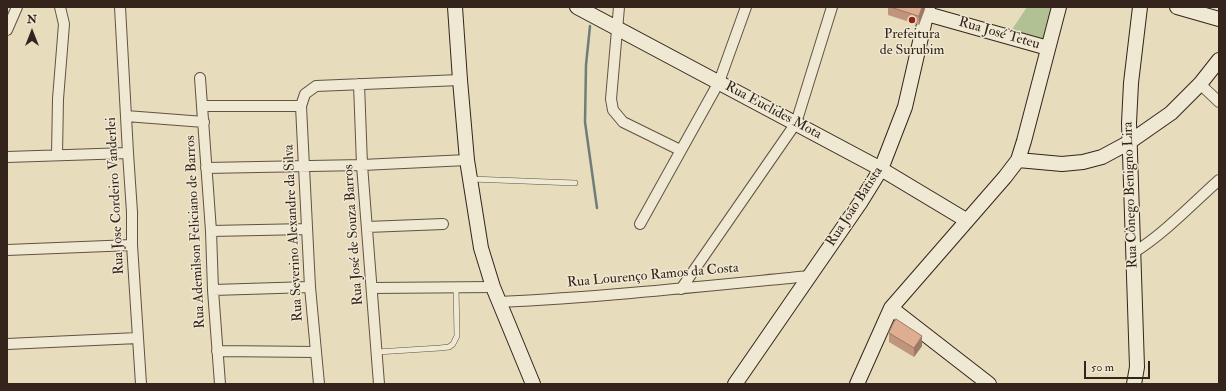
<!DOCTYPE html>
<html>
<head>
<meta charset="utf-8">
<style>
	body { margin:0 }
	#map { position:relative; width:1226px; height:391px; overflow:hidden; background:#e7dcbc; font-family:"IM FELL Double Pica",serif }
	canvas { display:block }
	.frame { position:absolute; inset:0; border:8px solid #35241c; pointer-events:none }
	.north { position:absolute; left:12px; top:12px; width:40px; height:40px; -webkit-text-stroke:3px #efe8d3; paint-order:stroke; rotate:0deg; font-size:11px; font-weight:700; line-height:16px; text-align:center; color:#35241c }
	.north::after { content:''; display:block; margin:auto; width:14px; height:18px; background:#35241c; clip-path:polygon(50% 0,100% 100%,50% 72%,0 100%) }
	.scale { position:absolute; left:1084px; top:361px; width:66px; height:18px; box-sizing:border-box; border:2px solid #35241c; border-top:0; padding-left:5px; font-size:12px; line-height:14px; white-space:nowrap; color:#35241c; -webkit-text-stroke:3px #efe8d3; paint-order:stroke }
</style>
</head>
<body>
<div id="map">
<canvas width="1226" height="391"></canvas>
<div class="frame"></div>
<div class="north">N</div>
<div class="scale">50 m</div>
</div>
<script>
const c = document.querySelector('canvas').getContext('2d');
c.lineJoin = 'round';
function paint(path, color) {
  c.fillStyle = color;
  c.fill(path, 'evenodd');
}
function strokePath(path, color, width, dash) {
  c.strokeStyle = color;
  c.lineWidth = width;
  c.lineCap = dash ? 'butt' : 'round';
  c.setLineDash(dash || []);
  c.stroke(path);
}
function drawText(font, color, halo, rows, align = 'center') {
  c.font = font + ' "IM FELL Double Pica",serif';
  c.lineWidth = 3;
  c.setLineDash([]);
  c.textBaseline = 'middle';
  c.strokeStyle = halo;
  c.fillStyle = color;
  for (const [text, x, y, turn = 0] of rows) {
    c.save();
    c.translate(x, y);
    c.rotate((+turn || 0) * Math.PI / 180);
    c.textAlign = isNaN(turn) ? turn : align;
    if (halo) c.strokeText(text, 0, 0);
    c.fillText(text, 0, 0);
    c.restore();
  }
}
const green = new Path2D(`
	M 1027,7 L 1056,7 L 1045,45 L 1009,34 Z`);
const stream = new Path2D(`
	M 590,26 L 586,65 L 585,122 L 597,208`);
const lane = new Path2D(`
	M 471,179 L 575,183
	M 377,352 L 440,348 L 449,347 L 453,344 L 457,336 L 456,287`);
const street = new Path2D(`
	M 120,7 L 128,153 L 132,212 L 132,245 L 141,384
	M 619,7 L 611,99 L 613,110 L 623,122 L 680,150
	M 7,30 L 17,7
	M 200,78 L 211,231 L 213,290 L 220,384
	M 359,84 L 362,165 L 379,384
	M 1200,84 L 1219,102
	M 203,106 L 301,106
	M 126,116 L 204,122
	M 57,155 L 58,99 L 64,24 L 60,7
	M 7,157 L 128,153
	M 206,168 L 362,165 L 467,160
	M 640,224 L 719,82 L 746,7
	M 367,227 L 443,224
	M 211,231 L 307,229
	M 7,250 L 132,245
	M 1133,253 C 1165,233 1191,205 1219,180
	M 372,288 L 493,287
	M 681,289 L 796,123 L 832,7
	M 213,290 L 310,287
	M 499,302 C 603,297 706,286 810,276
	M 7,344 L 138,338
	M 217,351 L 316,352
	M 319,384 L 310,287 L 304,167 L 301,106 L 305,94 L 316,86 L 460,80`);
const secondary = new Path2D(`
	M 455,7 L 460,80 L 467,160 L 481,248 L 493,287 L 533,384
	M 577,7 L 881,169 L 966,220
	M 1177,7 L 1219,19
	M 927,14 L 1048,48
	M 1018,160 L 1062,164 L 1083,162 L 1102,157 L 1128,143 L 1171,113 L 1200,84 L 1219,60
	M 891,308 L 989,384
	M 735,384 L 860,203 L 881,169 L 905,107 L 928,7
	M 857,384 L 891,308 L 1005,177 L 1018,160 L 1024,141 L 1059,7
	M 1134,384 L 1137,367 L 1129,123 L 1131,83 L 1140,7`);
const wall = new Path2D(`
	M 888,7 L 925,7 L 925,9 L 919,25 L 888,15 Z
	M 889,333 L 922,346 L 914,357 L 889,342 Z`);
const shadedWall = new Path2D(`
	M 922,7 L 925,7 L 925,9 L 919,25 L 919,16 Z
	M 922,336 L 922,346 L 914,357 L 914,348 Z`);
const building = new Path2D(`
	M 891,7 L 922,7 L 919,16 Z
	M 896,319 L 922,336 L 914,348 L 889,333 Z`);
const markers = [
	[912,20,4,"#8f2418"]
];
const streetNames = [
	["Rua José Teteu",999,34,16],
	["Rua Euclides Mota",773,111,28],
	["Rua Cônego Benigno Lira",1131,195,-92],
	["Rua Jose Cordeiro Vanderlei",116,196,-93],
	["Rua João Batista",855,207,-57],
	["Rua Ademilson Feliciano de Barros",196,232,-93],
	["Rua Severino Alexandre da Silva",294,233,-93],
	["Rua José de Souza Barros",354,235,-94],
	["Rua Lourenço Ramos da Costa",653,276,-5]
];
const poiNames = [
	["Prefeitura",912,35],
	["de Surubim",912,51]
];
paint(green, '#b2c193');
strokePath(stream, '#707e79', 2.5);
strokePath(lane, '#625244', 6);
strokePath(street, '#625244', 12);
strokePath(secondary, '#35241c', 16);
strokePath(lane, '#efe8d3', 5);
strokePath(street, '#efe8d3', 10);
strokePath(secondary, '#efe8d3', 14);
paint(wall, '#c0957d');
paint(shadedWall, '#9c7966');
paint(building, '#dfad91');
strokePath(building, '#9c7966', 1);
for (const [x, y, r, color] of markers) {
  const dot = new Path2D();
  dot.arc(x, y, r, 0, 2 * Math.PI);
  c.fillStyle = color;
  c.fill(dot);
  strokePath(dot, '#efe8d3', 1.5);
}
drawText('14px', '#35241c', '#efe8d3', streetNames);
drawText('14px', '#35241c', '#efe8d3', poiNames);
</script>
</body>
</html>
